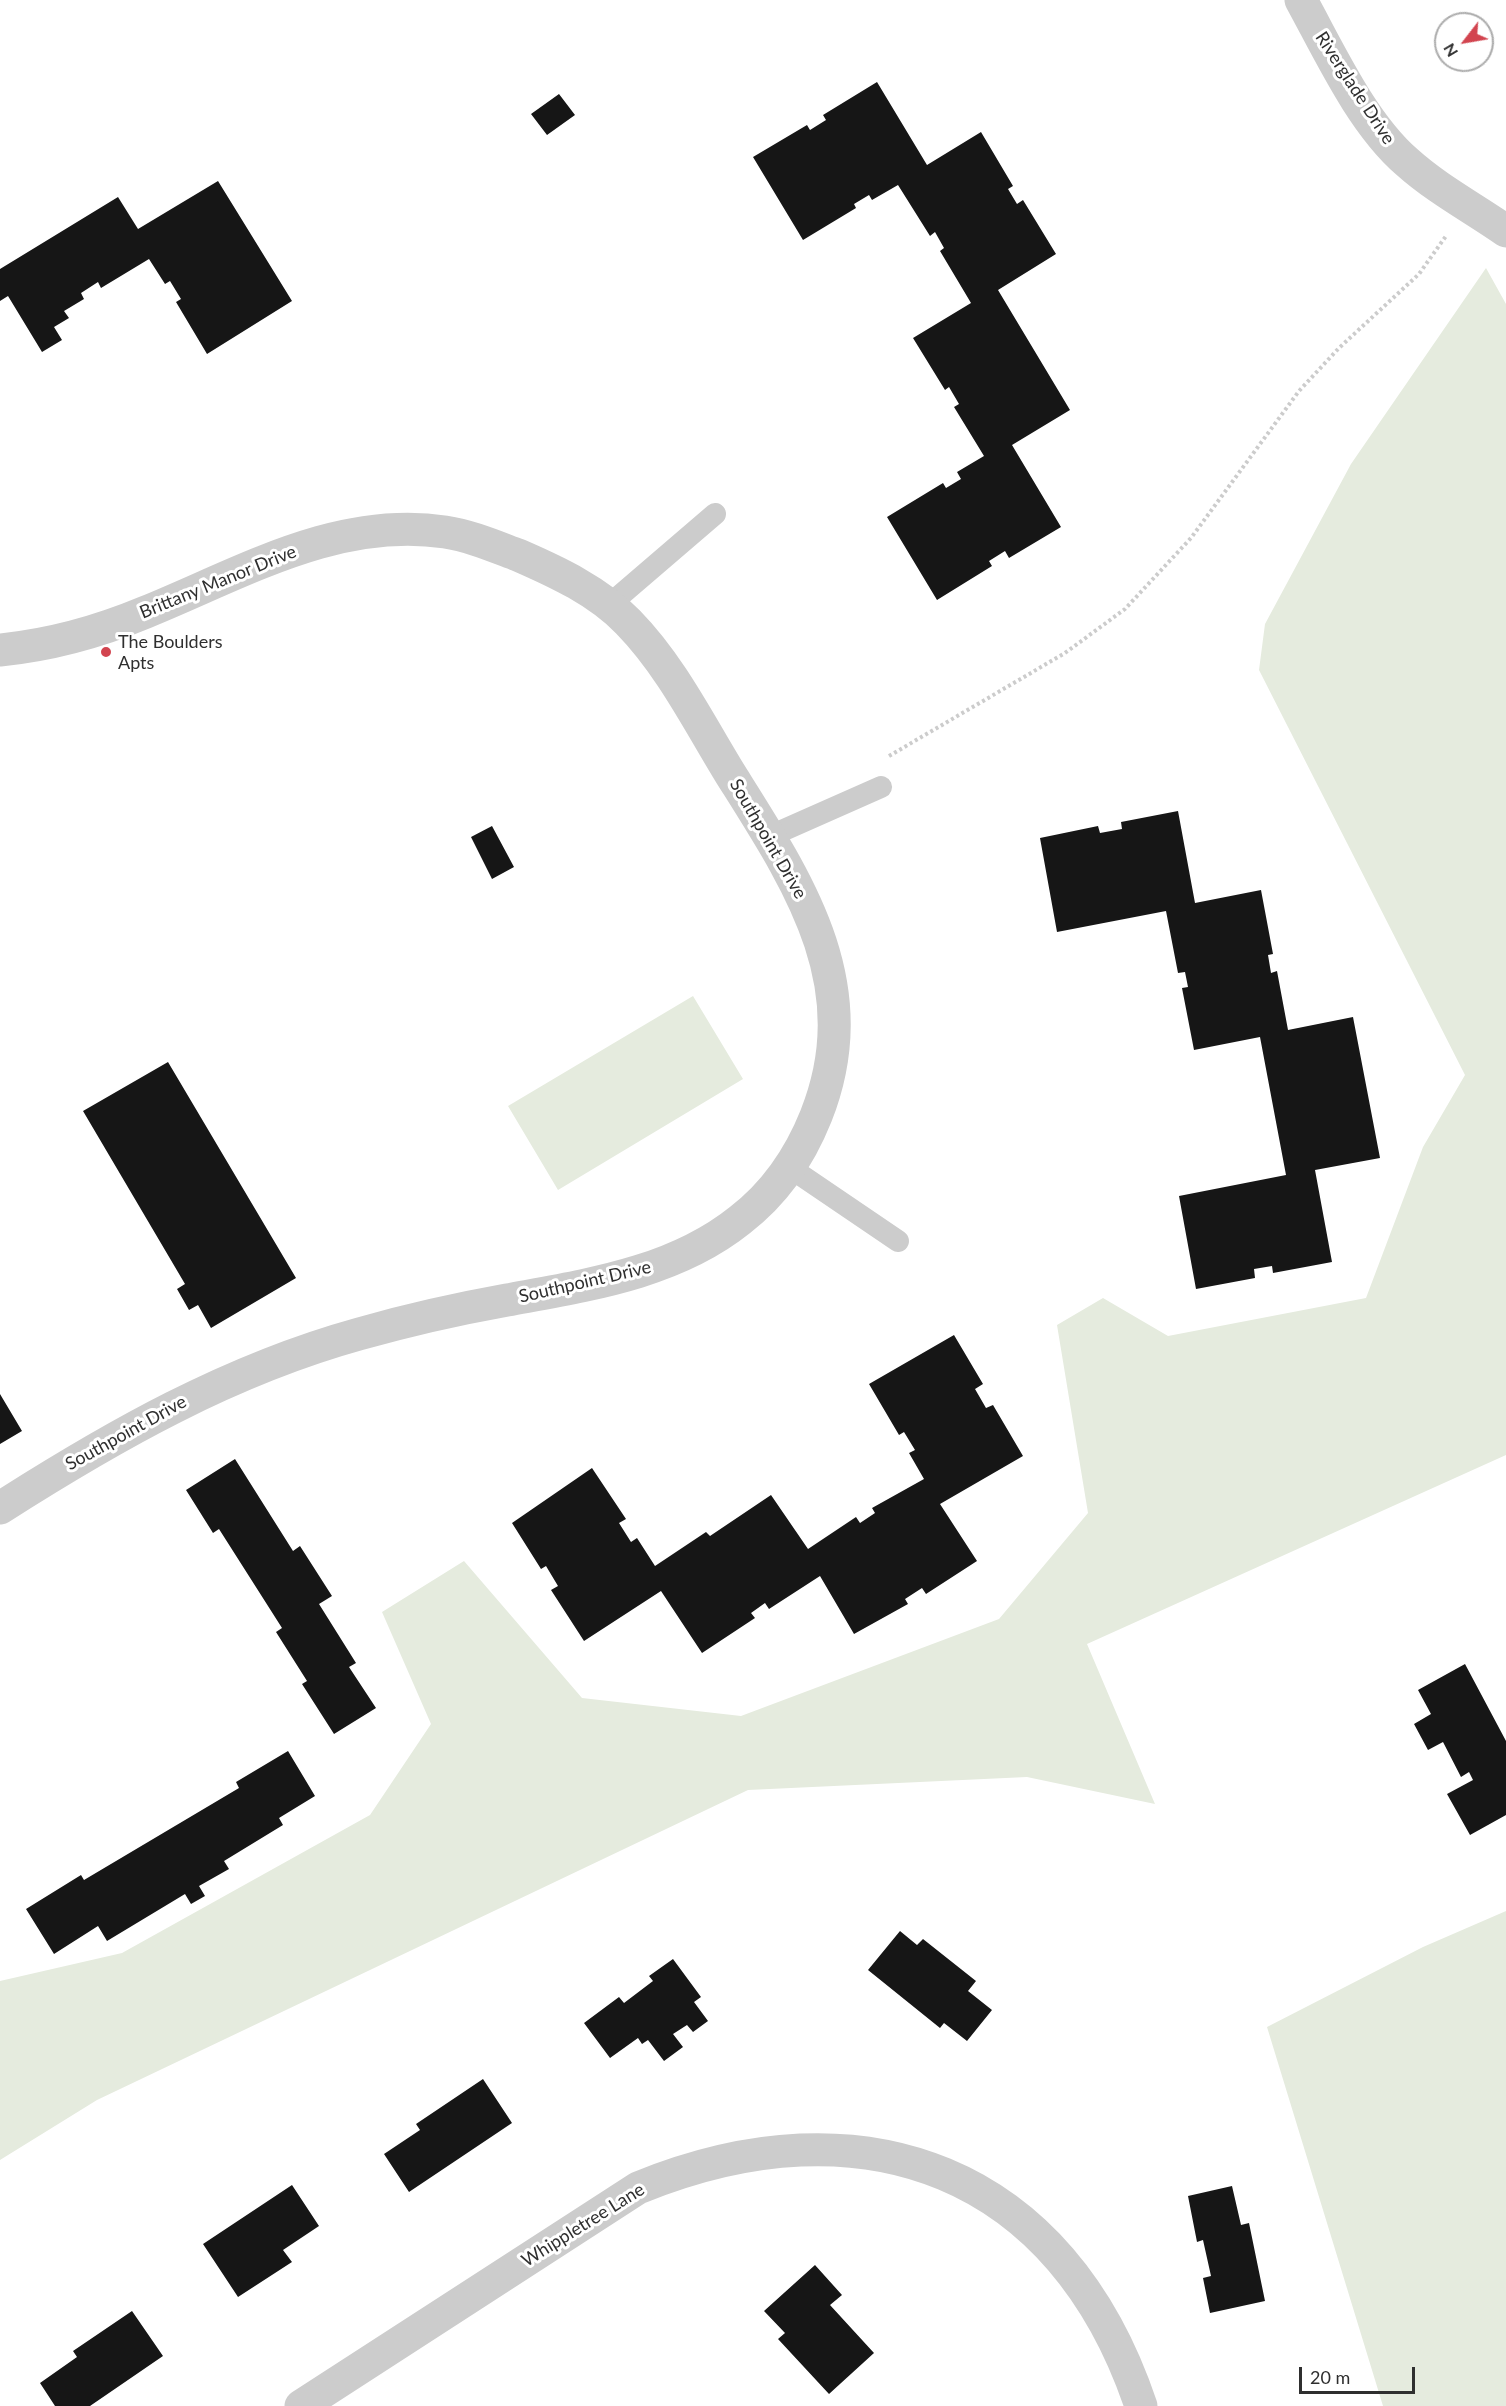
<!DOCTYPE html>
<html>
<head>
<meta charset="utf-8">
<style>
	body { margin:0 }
	#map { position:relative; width:1506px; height:2406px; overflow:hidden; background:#fff; font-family:Lato,sans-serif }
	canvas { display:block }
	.north { position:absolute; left:1434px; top:12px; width:60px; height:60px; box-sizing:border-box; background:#fff; border:2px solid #acacac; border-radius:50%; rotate:239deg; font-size:16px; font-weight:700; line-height:24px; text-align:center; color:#2f2f2f }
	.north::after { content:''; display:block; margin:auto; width:21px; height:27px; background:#d2444f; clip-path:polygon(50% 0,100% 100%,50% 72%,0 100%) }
	.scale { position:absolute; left:1299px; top:2367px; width:116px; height:27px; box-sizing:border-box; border:3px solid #2f2f2f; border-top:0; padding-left:8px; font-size:18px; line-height:21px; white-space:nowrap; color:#2f2f2f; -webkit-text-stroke:4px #fff; paint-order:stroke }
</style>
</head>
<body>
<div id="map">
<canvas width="1506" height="2406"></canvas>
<div class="north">N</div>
<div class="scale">20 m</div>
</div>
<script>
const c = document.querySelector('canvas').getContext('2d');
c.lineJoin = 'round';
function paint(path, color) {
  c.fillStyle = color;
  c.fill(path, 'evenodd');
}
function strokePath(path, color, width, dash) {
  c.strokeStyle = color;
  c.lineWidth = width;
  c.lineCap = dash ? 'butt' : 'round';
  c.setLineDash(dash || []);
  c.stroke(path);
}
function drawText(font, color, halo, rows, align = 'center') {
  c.font = font + ' Lato,sans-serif';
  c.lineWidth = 6;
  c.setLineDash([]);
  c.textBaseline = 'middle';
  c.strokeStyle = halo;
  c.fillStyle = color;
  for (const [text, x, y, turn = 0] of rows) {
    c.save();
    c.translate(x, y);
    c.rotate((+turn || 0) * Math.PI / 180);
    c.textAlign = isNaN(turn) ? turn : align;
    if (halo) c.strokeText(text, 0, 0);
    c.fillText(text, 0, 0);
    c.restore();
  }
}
const green = new Path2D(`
	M 1486,268 L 1506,304 L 1506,1455 L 1087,1644 L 1155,1804 L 1027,1777 L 748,1790 L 97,2100 L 0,2160 L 0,1981 L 122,1953 L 370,1815 L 431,1724 L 382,1612 L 464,1561 L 582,1698 L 741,1716 L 999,1619 L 1088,1513 L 1057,1325 L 1103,1298 L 1168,1336 L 1366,1298 L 1423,1147 L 1465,1075 L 1259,670 L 1265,624 L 1351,464 Z
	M 693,996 L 743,1079 L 558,1190 L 508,1106 Z
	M 1506,1911 L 1506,2406 L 1383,2406 L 1267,2027 L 1423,1947 Z`);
const building = new Path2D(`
	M 877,82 L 927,165 L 981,132 L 1013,186 L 1008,189 L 1017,204 L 1023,200 L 1056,254 L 998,290 L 1070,410 L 1012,445 L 1061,527 L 1009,558 L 1005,551 L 989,561 L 992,566 L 937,600 L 887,517 L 943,483 L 946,488 L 961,479 L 957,472 L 984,456 L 954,407 L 959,404 L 949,387 L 945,390 L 913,338 L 971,303 L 940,251 L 944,248 L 935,232 L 930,236 L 898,185 L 872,200 L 869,195 L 854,204 L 856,208 L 803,240 L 753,157 L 807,125 L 810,130 L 826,120 L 823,115 Z
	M 559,94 L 575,115 L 547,135 L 531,114 Z
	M 218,181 L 292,301 L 207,354 L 176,302 L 181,299 L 170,281 L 165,284 L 149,259 L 101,288 L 98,282 L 81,293 L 84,299 L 64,311 L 69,318 L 54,327 L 62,340 L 42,352 L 8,296 L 0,301 L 0,269 L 118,197 L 138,229 Z
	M 1178,811 L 1195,903 L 1261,890 L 1273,954 L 1268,955 L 1271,973 L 1277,971 L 1288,1030 L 1353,1017 L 1380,1158 L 1315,1170 L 1332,1262 L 1273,1273 L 1272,1266 L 1254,1269 L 1255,1278 L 1196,1289 L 1179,1196 L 1286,1175 L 1260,1037 L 1194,1050 L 1182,988 L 1188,987 L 1185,972 L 1178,973 L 1166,911 L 1057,932 L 1040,838 L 1098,826 L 1100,833 L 1122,829 L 1121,822 Z
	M 492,826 L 514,867 L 492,879 L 471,837 Z
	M 168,1062 L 296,1278 L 211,1328 L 198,1305 L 189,1310 L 177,1289 L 185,1284 L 83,1111 Z
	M 954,1335 L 983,1384 L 975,1389 L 986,1408 L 993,1405 L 1023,1456 L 940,1504 L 977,1561 L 926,1594 L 922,1588 L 905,1599 L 908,1604 L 854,1634 L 820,1576 L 769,1609 L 765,1603 L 751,1613 L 755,1618 L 702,1653 L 661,1591 L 584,1641 L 551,1590 L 558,1586 L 546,1566 L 541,1569 L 512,1523 L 592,1468 L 626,1519 L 619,1523 L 631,1542 L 637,1538 L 655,1566 L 706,1532 L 710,1536 L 771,1495 L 808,1549 L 856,1517 L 860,1523 L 875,1513 L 872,1508 L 924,1479 L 909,1453 L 915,1450 L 904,1432 L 899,1435 L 869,1384 Z
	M 0,1394 L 22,1431 L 0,1444 Z
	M 235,1459 L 293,1551 L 300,1546 L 332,1596 L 319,1604 L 356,1663 L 349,1667 L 376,1708 L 334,1734 L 302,1684 L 307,1681 L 276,1632 L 282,1628 L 219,1529 L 213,1533 L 186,1490 Z
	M 1465,1664 L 1506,1741 L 1506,1815 L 1470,1835 L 1447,1794 L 1473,1780 L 1469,1772 L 1461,1777 L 1443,1742 L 1428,1750 L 1414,1724 L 1431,1714 L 1418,1690 Z
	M 288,1751 L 315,1796 L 279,1818 L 283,1825 L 224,1861 L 229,1869 L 199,1886 L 205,1896 L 191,1904 L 185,1894 L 107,1941 L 98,1926 L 54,1954 L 26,1909 L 81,1875 L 84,1880 L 239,1788 L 236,1782 Z
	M 900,1931 L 917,1945 L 923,1939 L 976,1981 L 968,1991 L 992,2010 L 967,2041 L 944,2023 L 940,2028 L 868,1970 Z
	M 673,1959 L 701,1997 L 694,2002 L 708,2021 L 693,2032 L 687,2025 L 673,2034 L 683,2047 L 664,2061 L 648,2040 L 642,2044 L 638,2038 L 610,2058 L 584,2023 L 619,1997 L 624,2003 L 653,1981 L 649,1976 Z
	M 483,2079 L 512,2123 L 409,2192 L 384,2154 L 420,2130 L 416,2124 Z
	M 292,2185 L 319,2226 L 283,2250 L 292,2262 L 238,2297 L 203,2244 Z
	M 1232,2186 L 1241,2225 L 1249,2223 L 1265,2301 L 1210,2313 L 1203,2278 L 1211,2276 L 1203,2240 L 1197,2242 L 1188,2196 Z
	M 815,2265 L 842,2295 L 830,2305 L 874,2353 L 829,2394 L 778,2339 L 785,2333 L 764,2311 Z
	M 132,2311 L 163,2356 L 90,2406 L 55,2406 L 40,2383 L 77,2357 L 73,2351 Z`);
const path = new Path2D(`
	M 889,756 L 1065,653 L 1125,609 L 1191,538 L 1299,391 L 1339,348 L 1419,274 L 1446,236`);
const service = new Path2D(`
	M 609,605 L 715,514
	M 768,837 L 881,787
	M 789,1167 L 898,1241`);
const minor = new Path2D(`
	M 1301,0 C 1330,53 1362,123 1407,162 C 1437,189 1473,208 1506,231
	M 0,650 C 51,645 98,632 146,612 C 242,573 337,516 445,532 C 471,536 494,546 518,555 C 557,572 598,591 628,622 C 671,666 699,723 731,775 C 799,883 868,985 816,1116 C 800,1156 775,1193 740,1220 C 674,1273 588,1285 507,1300 C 457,1309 408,1320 359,1334 C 229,1370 113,1436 0,1508
	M 301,2406 L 638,2188 C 863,2096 1062,2170 1141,2406`);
const markers = [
	[106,652,6,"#d2444f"]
];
const streetNames = [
	["Riverglade Drive",1355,88,57],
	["Brittany Manor Drive",218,582,-22],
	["Southpoint Drive",768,839,60],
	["Southpoint Drive",585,1282,-13],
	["Southpoint Drive",126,1433,-29],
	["Whippletree Lane",583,2225,-32]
];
const poiNames = [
	["The Boulders",118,642],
	["Apts",118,663]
];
paint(green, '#e5ebde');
paint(building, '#161616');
strokePath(path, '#ccc', 4, [3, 3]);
strokePath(service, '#ccc', 22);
strokePath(minor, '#ccc', 33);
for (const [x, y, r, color] of markers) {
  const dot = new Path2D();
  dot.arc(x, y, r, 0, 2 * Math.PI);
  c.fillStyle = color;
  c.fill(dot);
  strokePath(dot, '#fff', 2);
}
drawText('18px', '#2f2f2f', '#fff', streetNames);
drawText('18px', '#2f2f2f', '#fff', poiNames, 'left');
</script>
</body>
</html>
